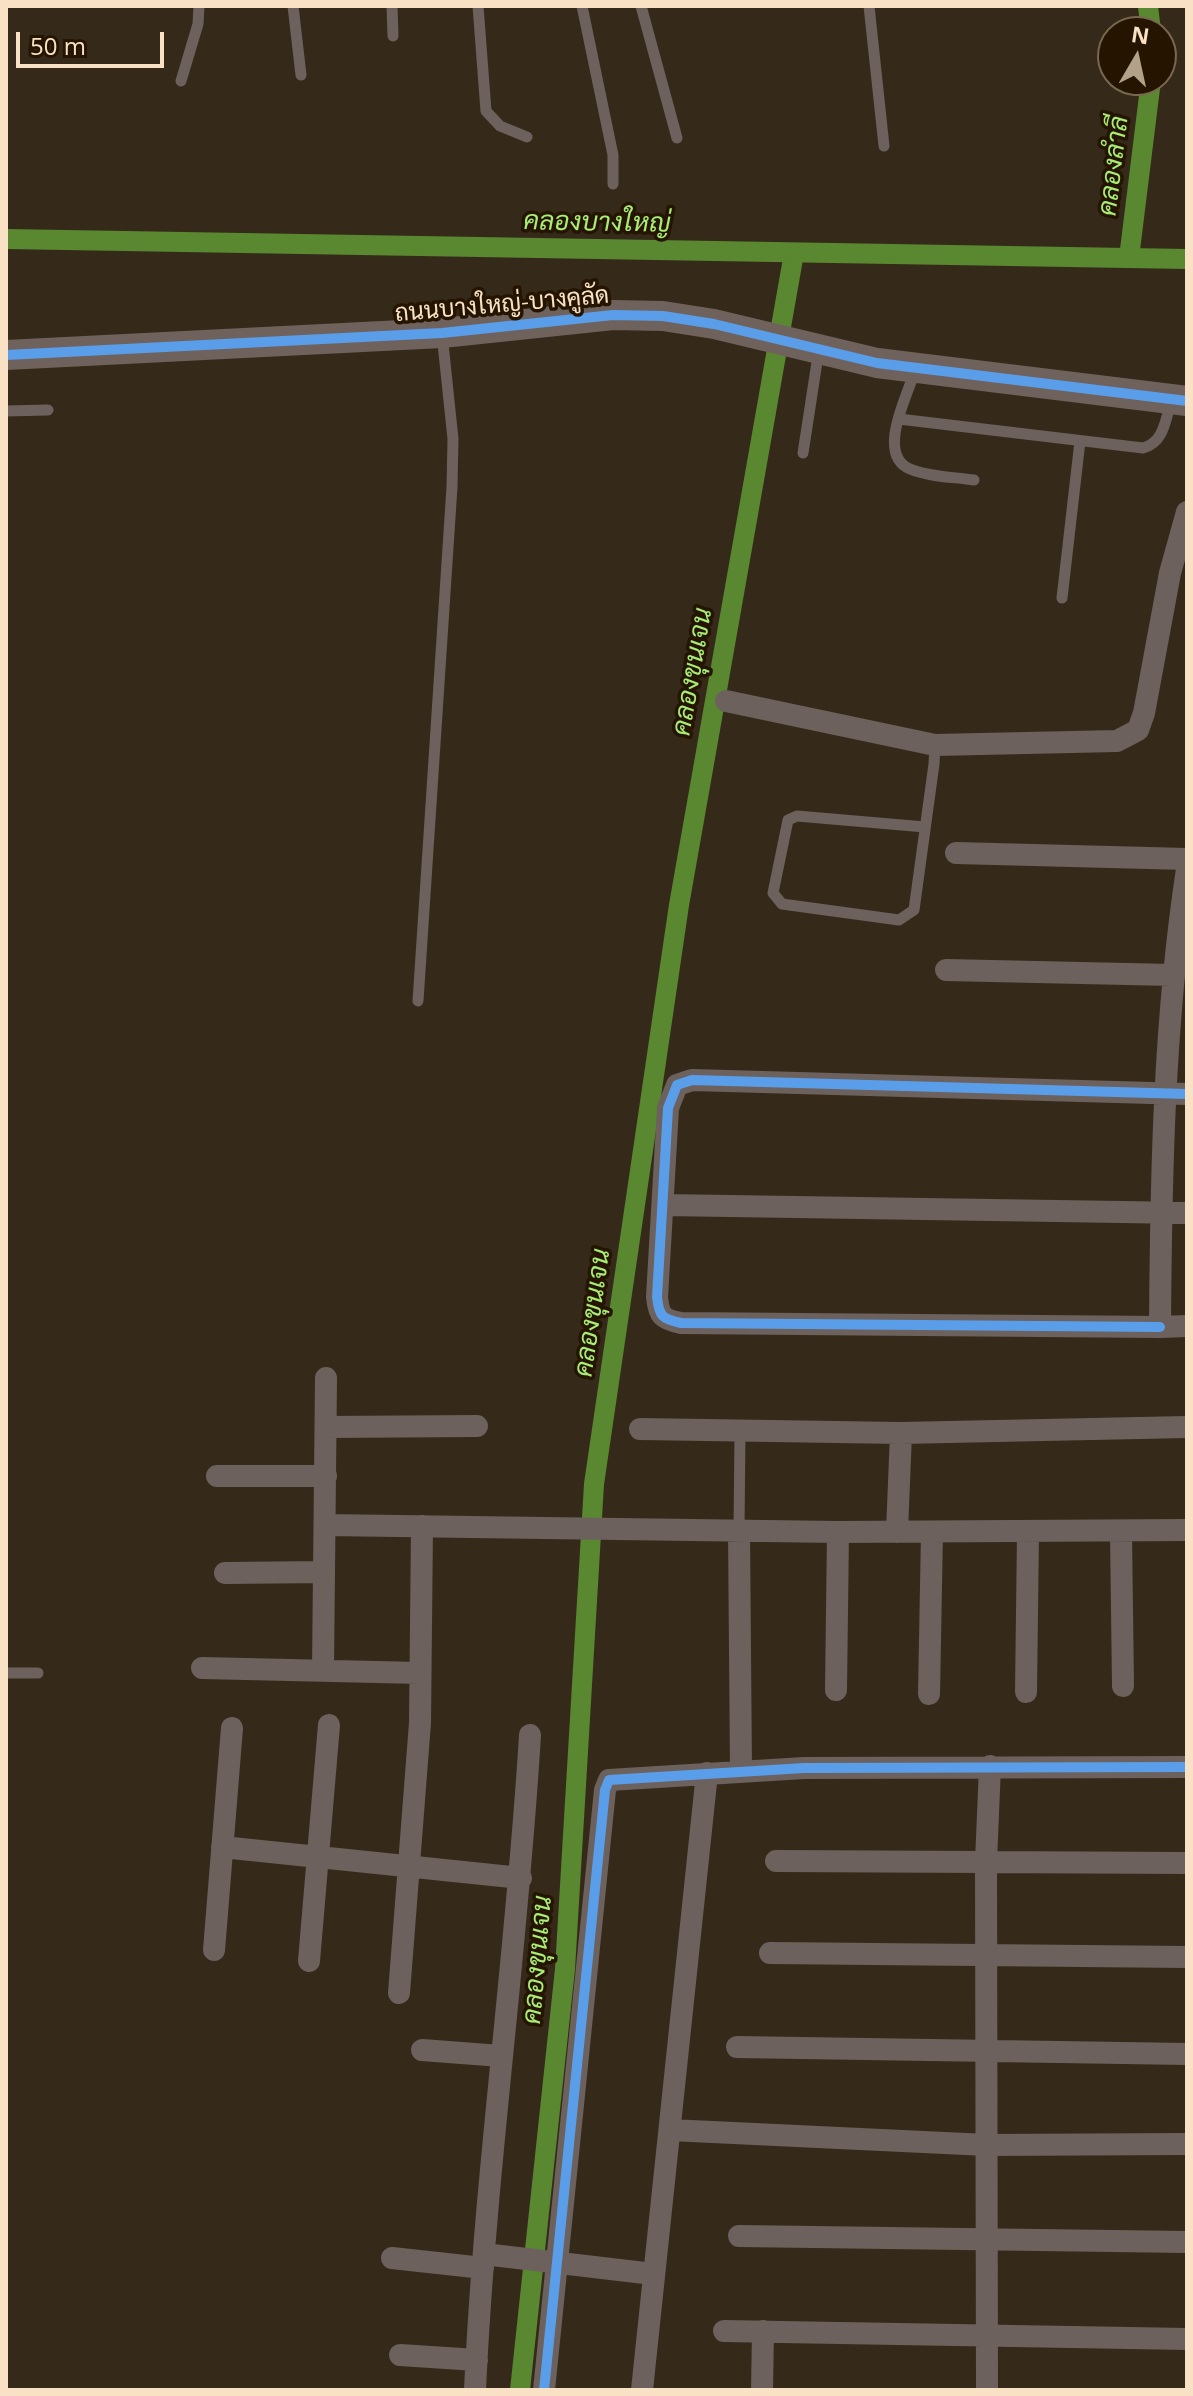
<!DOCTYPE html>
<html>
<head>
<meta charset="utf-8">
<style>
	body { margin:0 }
	#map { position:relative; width:1193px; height:2396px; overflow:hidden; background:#352a19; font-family:"Open Sans",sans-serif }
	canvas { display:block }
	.frame { position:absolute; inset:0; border:8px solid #f8e1c5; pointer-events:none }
	.north { position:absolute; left:1097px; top:16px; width:80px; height:80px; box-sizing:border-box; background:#251500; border:2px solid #79674f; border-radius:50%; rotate:9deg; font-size:22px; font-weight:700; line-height:32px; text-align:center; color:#f8e1c5 }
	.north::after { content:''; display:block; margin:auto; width:28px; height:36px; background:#b4a189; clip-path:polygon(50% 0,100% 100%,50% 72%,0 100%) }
	.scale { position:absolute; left:16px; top:32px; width:148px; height:36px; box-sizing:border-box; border:4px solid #f8e1c5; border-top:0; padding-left:10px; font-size:24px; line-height:28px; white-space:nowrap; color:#f8e1c5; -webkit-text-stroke:6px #251500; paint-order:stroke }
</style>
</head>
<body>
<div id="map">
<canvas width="1193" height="2396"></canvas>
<div class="frame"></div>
<div class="north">N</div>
<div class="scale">50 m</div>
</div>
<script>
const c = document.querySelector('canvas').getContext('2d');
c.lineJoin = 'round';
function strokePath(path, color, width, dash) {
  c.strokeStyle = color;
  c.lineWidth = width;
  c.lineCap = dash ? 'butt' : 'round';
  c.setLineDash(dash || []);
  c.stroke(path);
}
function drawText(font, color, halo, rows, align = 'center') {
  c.font = font + ' "Open Sans",Sarabun,sans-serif';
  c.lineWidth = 7;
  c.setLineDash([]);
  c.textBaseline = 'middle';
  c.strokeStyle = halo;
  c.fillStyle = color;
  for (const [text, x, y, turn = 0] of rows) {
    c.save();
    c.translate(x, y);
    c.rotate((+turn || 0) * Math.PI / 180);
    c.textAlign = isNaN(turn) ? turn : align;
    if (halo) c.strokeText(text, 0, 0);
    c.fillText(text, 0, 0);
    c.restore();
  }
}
const canal = new Path2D(`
	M 1148,6 L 1151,32
	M 6,239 L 1187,259
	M 1129,258 L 1151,80
	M 520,2390 L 565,1969 L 594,1484 L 679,905 L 794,253`);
const lane = new Path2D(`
	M 293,6 L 301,75
	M 392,6 L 393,36
	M 478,6 L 486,111 L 500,126 L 527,137
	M 582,6 L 613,155 L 613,184
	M 641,6 L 677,138
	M 869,6 L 884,146
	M 181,81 L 198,24 L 199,6
	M 915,371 C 907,396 876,455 910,469 C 929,477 954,477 974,480
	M 6,411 L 48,410
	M 899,419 L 1143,448 C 1164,442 1165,421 1171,402
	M 803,453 L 819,349
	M 1062,598 L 1080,441
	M 925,827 L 797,816 L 788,820 L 773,893 L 782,904 L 899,920 L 914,910 L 934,764 L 935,745
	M 418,1001 L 452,487 L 453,439 L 442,334
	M 739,1531 L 740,1431
	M 6,1673 L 38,1673`);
const street = new Path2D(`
	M 726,701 L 935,745 L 1117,741 L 1138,730 L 1144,713 L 1170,573 L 1187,512
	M 956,853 L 1187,859
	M 1187,869 C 1164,1021 1161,1173 1160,1327 L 1187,1326
	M 946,970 L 1172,975
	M 664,1205 L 1187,1213
	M 1160,1327 L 681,1323 C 662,1319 659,1316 657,1297 L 668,1108 L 677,1085 L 692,1080 L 1187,1094
	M 326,1427 L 477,1426
	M 640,1429 L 901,1433 L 1187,1427
	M 217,1476 L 326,1476
	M 325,1525 L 838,1532 L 1187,1530
	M 739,1531 L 741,1770
	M 897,1532 L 901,1433
	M 1121,1533 L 1123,1686
	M 225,1573 L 324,1572
	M 202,1668 L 420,1673
	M 323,1669 L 326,1378
	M 836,1690 L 838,1532
	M 1026,1692 L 1028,1533
	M 929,1694 L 932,1533
	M 222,1847 L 521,1878
	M 776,1861 L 1187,1863
	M 214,1950 L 232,1728
	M 770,1953 L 1187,1957
	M 309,1961 L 329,1725
	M 399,1993 L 420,1723 L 422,1526
	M 737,2047 L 1187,2054
	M 422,2050 L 501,2056
	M 670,2130 L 987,2145 L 1187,2144
	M 739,2236 L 1187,2242
	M 484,2254 L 653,2274
	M 392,2258 L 483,2268
	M 724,2331 L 1187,2339
	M 400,2355 L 477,2360
	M 475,2390 C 485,2171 517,1954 530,1735
	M 544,2390 L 605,1790 L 609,1780 L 804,1768 L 1187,1767
	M 642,2390 L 707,1773
	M 762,2390 L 763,2331
	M 987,2390 L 986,1862 L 990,1766`);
const secondary = new Path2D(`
	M 6,355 L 442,333 L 613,315 L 663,316 L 714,324 L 877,363 L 1187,401`);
const cycleway = new Path2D(`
	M 6,355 L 442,333 L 613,315 L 663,316 L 714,324 L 877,363 L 1187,401
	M 1160,1327 L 681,1323 C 662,1319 659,1316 657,1297 L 668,1108 L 677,1085 L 692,1080 L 1187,1094
	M 544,2390 L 605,1790 L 609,1780 L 804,1768 L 1187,1767`);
const streetNames = [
	["ถนนบางใหญ่-บางคูลัด",502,305,-5]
];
const waterNames = [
	["คลองลำลี",1114,166,-83],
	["คลองบางใหญ่",597,223,1],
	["คลองขุนเจน",693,672,-80],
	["คลองขุนเจน",593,1313,-82],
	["คลองขุนเจน",538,1960,-85]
];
strokePath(canal, '#598830', 20);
strokePath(lane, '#6c615d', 11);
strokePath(street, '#6c615d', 22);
strokePath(secondary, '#6f625c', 30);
strokePath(cycleway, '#5a9eea', 10);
drawText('24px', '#f8e1c5', '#251500', streetNames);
drawText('italic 26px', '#a8ed74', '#251500', waterNames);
</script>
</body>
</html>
